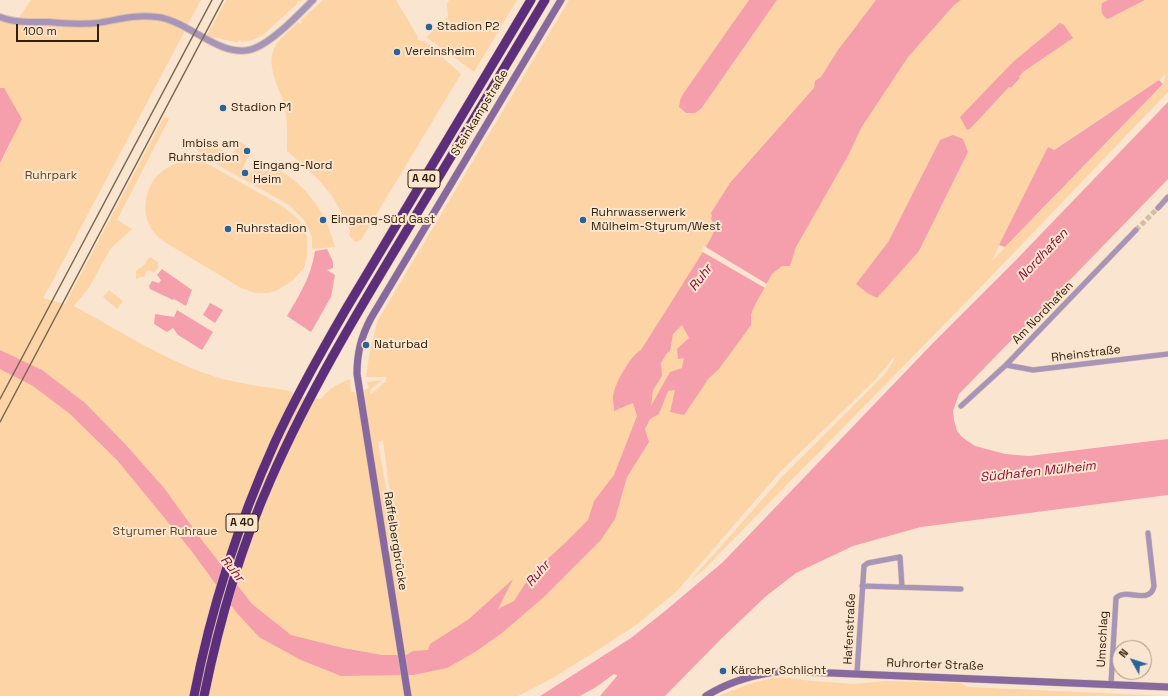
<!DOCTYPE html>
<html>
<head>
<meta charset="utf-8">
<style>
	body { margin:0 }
	#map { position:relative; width:1168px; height:696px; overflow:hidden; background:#fae6d0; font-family:"Space Grotesk",sans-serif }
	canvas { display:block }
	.north { position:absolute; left:1112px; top:640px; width:40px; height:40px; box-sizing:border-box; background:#fae6d0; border:1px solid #aa9680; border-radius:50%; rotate:309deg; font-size:11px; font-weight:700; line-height:16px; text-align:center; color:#311f07 }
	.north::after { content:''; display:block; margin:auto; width:14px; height:18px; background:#28639a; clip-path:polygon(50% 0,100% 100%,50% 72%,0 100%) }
	.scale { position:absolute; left:16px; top:24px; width:83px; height:18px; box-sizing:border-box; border:2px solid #311f07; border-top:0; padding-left:5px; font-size:12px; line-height:14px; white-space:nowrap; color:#311f07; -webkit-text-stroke:3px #fae6d0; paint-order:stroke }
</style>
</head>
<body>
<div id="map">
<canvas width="1168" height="696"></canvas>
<div class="north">N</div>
<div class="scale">100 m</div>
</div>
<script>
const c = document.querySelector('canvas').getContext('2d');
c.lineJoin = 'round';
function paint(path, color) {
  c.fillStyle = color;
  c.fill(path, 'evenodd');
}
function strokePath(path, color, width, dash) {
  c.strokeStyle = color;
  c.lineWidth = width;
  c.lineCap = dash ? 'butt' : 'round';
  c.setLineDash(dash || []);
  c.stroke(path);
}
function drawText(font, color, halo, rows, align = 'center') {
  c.font = font + ' "Space Grotesk",sans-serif';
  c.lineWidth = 4;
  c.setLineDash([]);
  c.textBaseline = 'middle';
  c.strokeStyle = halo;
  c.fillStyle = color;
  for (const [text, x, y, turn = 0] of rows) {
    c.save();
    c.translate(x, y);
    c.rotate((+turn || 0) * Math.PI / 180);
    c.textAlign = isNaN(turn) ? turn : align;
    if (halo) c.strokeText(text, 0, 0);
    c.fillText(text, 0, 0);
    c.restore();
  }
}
const green = new Path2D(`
	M 31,0 L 201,0 L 186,28 L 163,18 L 84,22 L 17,20 Z
	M 226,0 L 302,0 L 300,2 L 299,1 L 297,2 L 297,4 L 263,35 L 253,40 L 241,42 L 241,41 L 239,40 L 238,42 C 225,41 219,37 206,37 Z
	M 323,0 L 396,0 L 418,37 L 417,39 L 421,41 L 425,41 L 461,74 L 361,240 L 355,242 L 349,235 L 350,231 C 344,218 338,204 329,192 C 317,177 302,164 287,151 C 287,136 288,119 284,104 C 278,84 263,62 278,42 C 283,35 292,29 298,22 L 300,24 L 302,22 L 301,20 Z
	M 449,0 L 517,0 L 474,72 L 426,37 L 448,17 L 447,4 Z
	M 569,0 L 749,0 L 680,100 C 678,107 682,112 689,114 L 701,109 L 777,0 L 1108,0 L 1102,3 L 1108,19 L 1145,0 L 1168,0 L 1168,92 L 977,291 L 717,556 L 706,568 L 691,580 L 783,476 L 884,375 L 893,362 L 895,356 L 876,379 L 780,472 L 676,592 L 632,628 L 553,678 L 518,696 L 0,696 L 0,358 L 6,353 L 0,350 L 0,163 L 11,143 L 4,89 L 0,88 L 0,17 L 93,24 L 139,18 L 164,20 L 186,29 L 51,284 L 43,298 L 65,304 L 164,117 L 169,119 L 117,220 L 132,229 L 111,248 L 88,289 L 74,306 C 120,331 166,361 216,377 C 240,384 266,387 291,391 L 296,396 L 321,399 C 328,389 339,383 350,379 L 351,392 L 355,392 L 356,397 L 365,395 L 364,390 L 369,388 L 367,382 L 382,380 L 370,390 L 371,394 L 386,381 L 386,377 L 366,377 L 370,350 L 378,320 ZM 1064,25 L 1072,38 L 1023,72 L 1018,77 L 1020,79 L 1011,88 L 1009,87 L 970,129 L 967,130 ZM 1166,74 L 1163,84 L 991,262 L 1044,158 L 1053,150 L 1159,80 ZM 940,140 L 968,152 L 919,251 L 867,293 L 857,284 L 888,242 ZM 383,441 L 400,567 L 378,442 Z
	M 201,138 L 231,155 L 240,142 L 252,150 L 243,167 L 252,173 L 260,161 C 288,171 310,191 324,217 C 329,226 332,237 335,247 L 312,249 L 312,237 L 304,220 L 289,205 L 202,156 L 195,147 Z
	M 185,160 L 199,161 L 210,165 L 284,207 L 299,220 L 307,237 L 307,255 L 304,268 L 292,281 L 276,291 L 267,293 L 255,293 L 241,288 L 166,243 C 159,238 151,231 148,222 C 142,207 147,183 160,173 C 167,167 176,163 185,160 Z
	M 150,257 L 158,262 L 158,268 L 154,273 L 150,270 L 146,272 L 145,277 L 141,277 L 136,279 L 136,271 L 145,264 L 146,261 Z
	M 109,290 L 123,301 L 117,309 L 103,297 Z
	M 773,678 L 788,678 L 812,681 L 854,684 L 885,681 L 960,683 L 968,687 L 1168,696 L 719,696 L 751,683 Z`);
const water = new Path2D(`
	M 749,0 L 777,0 L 701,109 L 695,113 L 686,113 L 679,107 L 680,100 L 683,94 Z
	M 876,0 L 961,0 L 954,5 L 908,57 L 861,128 L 849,154 L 796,247 L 790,266 L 782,266 L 772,274 L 756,303 L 751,314 L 751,325 L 719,369 L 709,378 L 684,415 L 670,412 L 675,390 L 668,391 L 659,414 L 650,419 L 645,429 L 649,442 L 627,477 L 615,519 L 600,541 L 545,596 L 502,633 L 475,652 L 447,668 L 413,675 L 341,676 L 301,660 L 259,637 L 236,612 L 190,549 L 117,460 L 70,414 L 33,386 L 0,369 L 0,350 L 42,370 L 85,403 L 126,445 L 164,488 L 201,539 L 252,604 L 291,635 L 343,648 L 382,655 L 406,655 L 413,651 L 428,650 L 430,644 L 469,619 L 513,579 L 498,609 L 514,601 L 532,573 L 564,544 L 588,520 L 594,501 L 614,475 L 637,416 L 633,403 L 614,411 C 614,407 613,402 613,398 C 613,386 630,356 641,350 L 706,247 C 711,238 718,229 711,219 L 712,216 L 711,213 L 730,183 L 814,88 L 815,81 L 821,77 L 838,50 ZM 682,325 L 689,338 L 677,349 L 678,359 L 684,358 L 682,368 L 670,372 L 651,406 L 653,390 L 662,376 L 661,363 L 667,353 L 670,351 L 673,334 Z
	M 1108,0 L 1145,0 L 1108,19 C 1101,16 1101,10 1102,3 Z
	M 1060,23 L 1064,25 L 1073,38 L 1023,72 L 1019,77 L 1020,78 L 1011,88 L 1009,87 L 970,129 L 967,130 L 960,117 L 1013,62 Z
	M 1159,80 L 1163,84 L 1005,247 L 999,245 L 1048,147 L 1054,150 Z
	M 0,88 L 4,88 L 22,119 L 0,163 Z
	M 1168,102 L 1168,179 L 959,394 L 953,411 L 954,420 L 957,431 L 962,437 L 975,446 L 1005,454 L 1029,456 L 1168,439 L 1168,495 L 921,527 L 853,546 L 796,573 L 765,597 L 722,638 L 665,696 L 600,696 L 617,676 L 617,675 L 614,674 L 596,687 L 580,696 L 540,696 L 631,638 L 665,611 L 723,562 L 932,344 L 1016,260 Z
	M 953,135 L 963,139 L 968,152 L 919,251 L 877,298 L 867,293 L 856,284 L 888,242 L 940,140 Z
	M 327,249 L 333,262 L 333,268 L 327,270 L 335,275 L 331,297 L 311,332 L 287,316 C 300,294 311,277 315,251 Z
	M 162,269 L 192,290 L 186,306 L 174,299 L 173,300 L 150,289 L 149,286 L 152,281 L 159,283 L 161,280 L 157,275 Z
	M 210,303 L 223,310 L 215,323 L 203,315 Z
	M 177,310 L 213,332 L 202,350 L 178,335 L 173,328 L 167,332 L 154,324 L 155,314 L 174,317 Z`);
const pier = new Path2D(`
	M 704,246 L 767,284 L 765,288 L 701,251 Z`);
const minorTunnel = new Path2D(`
	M 1136,230 L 1158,208`);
const minor = new Path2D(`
	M 1158,208 L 1168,197
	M 1006,365 L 1033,370 L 1168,354
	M 961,406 L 1006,365 L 1136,230
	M 862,586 L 961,589
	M 857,673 L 864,566 L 868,563 L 900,557 L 902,587
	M 1111,684 L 1116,598 C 1126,587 1150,606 1154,586 L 1148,533`);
const tertiary = new Path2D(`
	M 0,17 C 15,23 32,22 48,22 C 64,23 81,25 97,23 C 117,20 136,14 157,17 C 189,21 217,56 249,50 C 269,46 298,15 313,0`);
const secondary = new Path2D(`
	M 408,696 L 357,374 C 357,353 361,337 371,318 L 561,0
	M 706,696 C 730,681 755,674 783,671 L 1168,687`);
const motorway = new Path2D(`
	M 194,696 C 211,608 238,524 275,442 C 296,396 321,352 346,309 L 531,0
	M 204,696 C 219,622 240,549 271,479 C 310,390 360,308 410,225 C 455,150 500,75 545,0`);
const rail = new Path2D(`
	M 0,399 L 212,0
	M 0,422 L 223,0`);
const markers = [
	[429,27,4,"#28639a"],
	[397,52,4,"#28639a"],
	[223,108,4,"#28639a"],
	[247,151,4,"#28639a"],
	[245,173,4,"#28639a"],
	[323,220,4,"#28639a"],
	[583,220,4,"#28639a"],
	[228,229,4,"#28639a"],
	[366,345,4,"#28639a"],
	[723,671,4,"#28639a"]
];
const shields = [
	[424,179,32],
	[242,523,32]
];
const shieldNames = [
	["A 40",424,179],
	["A 40",242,523]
];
const poiNames = [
	["Stadion P2",437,27],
	["Vereinsheim",405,52],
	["Stadion P1",231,108],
	["Imbiss am",239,144,"right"],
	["Ruhrstadion",239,158,"right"],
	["Eingang-Nord",253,166],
	["Heim",253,180],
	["Ruhrwasserwerk",591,213],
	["Mülheim-Styrum/West",591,227],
	["Eingang-Süd Gast",331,220],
	["Ruhrstadion",236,229],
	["Naturbad",374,345],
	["Kärcher Schlicht",731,671]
];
const streetNames = [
	["Steinkampstraße",480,113,-59],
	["Am Nordhafen",1043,313,-46],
	["Rheinstraße",1086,354,-7],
	["Raffelbergbrücke",395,541,81],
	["Hafenstraße",850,629,-87],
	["Umschlag",1103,639,-87],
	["Ruhrorter Straße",935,665,2]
];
const parkNames = [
	["Ruhrpark",51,176],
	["Styrumer Ruhraue",165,532]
];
const waterNames = [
	["Nordhafen",1043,255,-46],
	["Ruhr",701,278,-53],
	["Südhafen Mülheim",1038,472,-6],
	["Ruhr",232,569,51],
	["Ruhr",538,574,-49]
];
paint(green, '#fdd4a6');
paint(water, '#f59fac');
paint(pier, '#fae6d0');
strokePath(minorTunnel, '#d2bea8', 5, [5, 2.5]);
strokePath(minor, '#d6c2ac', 6);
strokePath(tertiary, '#d6c2ac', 8);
strokePath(secondary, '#d6c2ac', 8);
strokePath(motorway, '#d6c2ac', 10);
strokePath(minor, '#a893b9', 5);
strokePath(tertiary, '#a893b9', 6);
strokePath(secondary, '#88699f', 7);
strokePath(motorway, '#5d2e7b', 9);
strokePath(rail, '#7b6851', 1.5);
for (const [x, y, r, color] of markers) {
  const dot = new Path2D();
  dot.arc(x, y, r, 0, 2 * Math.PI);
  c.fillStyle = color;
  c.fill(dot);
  strokePath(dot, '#fae6d0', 1.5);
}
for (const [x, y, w] of shields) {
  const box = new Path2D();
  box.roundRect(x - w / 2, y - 9, w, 18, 3);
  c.fillStyle = '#fae6d0';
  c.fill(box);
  strokePath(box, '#311f07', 1);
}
drawText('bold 11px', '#311f07', null, shieldNames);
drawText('12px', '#311f07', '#fae6d0', poiNames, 'left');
drawText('12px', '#311f07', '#fae6d0', streetNames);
drawText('12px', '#614521', '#fae6d0', parkNames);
drawText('italic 13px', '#8e0c38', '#fae6d0', waterNames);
</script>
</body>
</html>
